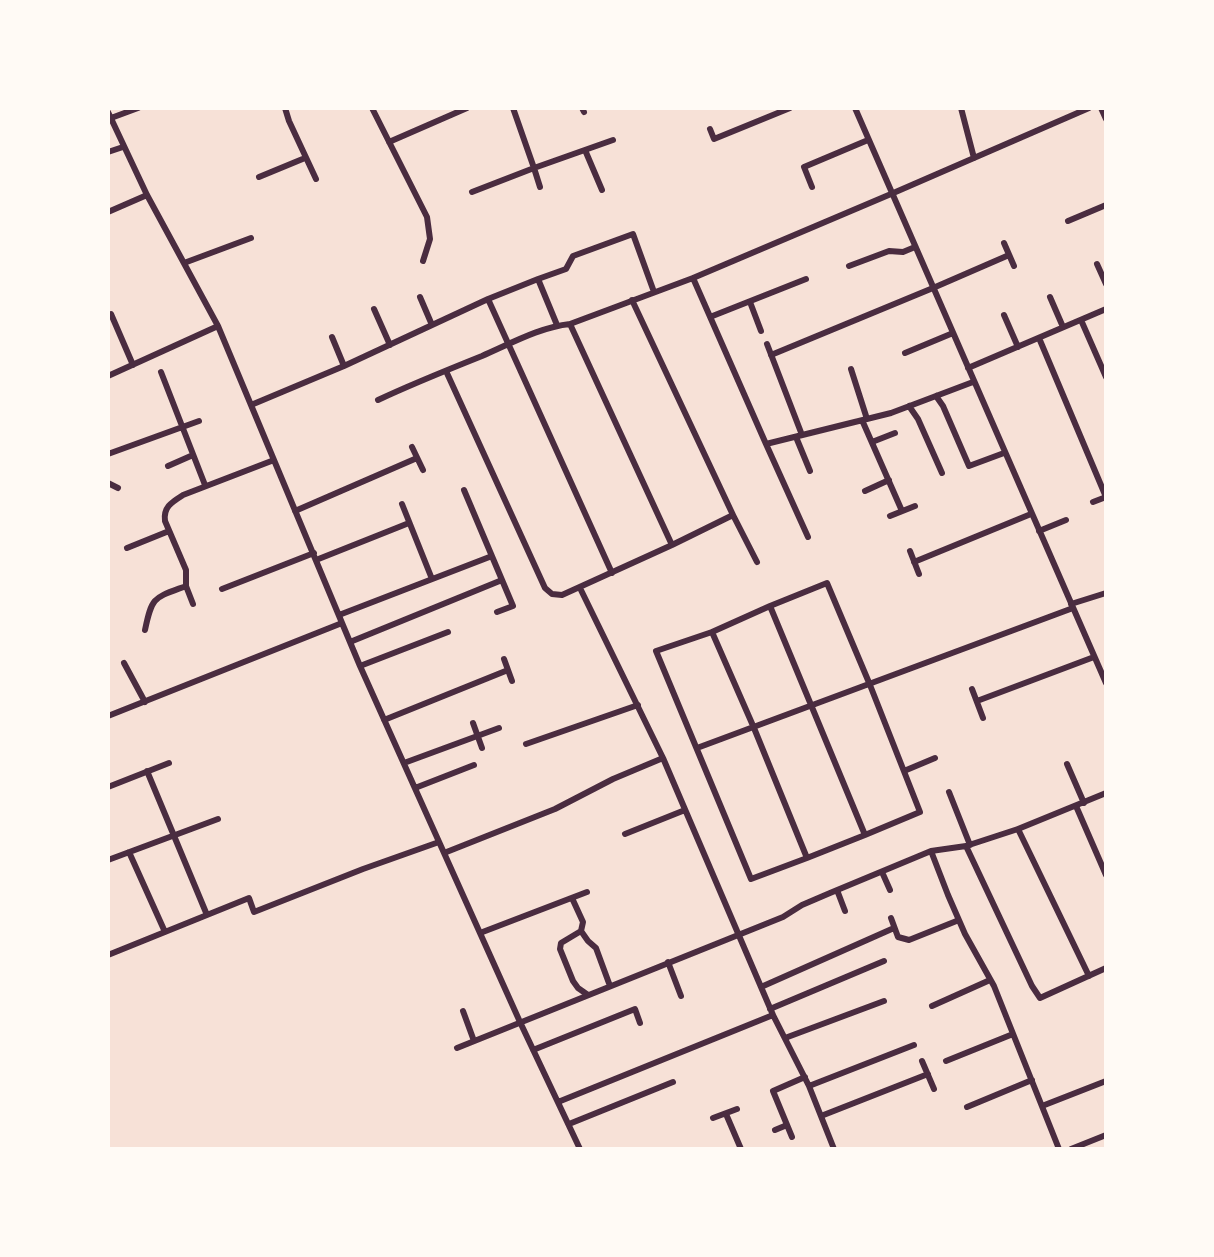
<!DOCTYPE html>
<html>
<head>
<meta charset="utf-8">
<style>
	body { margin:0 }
	#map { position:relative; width:1214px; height:1257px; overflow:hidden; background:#f7e1d7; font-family:Overpass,sans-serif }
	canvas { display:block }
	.frame { position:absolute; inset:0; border:110px solid #fffaf5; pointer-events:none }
</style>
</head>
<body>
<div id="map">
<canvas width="1214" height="1257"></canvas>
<div class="frame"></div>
</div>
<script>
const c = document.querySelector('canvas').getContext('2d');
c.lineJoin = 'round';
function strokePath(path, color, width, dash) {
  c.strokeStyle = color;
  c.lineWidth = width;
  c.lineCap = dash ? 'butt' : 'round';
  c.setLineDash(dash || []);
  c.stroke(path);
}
const minor = new Path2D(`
	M 285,108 L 289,121 L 316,179
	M 372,108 L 427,217 L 430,239 L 423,261
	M 513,108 L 534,168 L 613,140
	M 582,108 L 584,112
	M 855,108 L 1106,683
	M 961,108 L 974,158
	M 1101,108 L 1106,119
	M 108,112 L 147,195 L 218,326 L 360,666 L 520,1022 L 580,1149
	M 111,118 L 138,108
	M 710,129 L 714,139 L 790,108
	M 389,142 L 467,108
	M 585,150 L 602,190
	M 108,152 L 123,147
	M 259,177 L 305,158
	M 812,187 L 804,167 L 868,140
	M 472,192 L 534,168 L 540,187
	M 108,212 L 147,195
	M 1068,221 L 1106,205
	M 1004,243 L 1014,266
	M 184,263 L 251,238
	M 1097,264 L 1106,284
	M 849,266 L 889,251 L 903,252 L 915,247
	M 693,278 L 766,444 L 891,413 L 973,382
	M 538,279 L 566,269 L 573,256 L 633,234 L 654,292
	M 420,297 L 432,325
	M 1050,297 L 1063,327
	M 488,299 L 612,573
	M 750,302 L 761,331
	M 374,309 L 390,345
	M 111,314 L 133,365
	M 1004,315 L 1018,347
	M 710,317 L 806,279
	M 1081,320 L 1106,377
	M 570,324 L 672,545
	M 332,337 L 344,366
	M 1039,338 L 1106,497 L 1093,502
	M 767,344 L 802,435
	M 905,353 L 953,333
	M 771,355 L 933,288 L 1009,255
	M 968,368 L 1106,309
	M 851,369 L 867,419
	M 446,371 L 545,588 L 552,594 L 562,595 L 672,545 L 733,515 L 632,300
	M 161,372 L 205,485
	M 108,376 L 218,326
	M 936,396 L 943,406 L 969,466 L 1004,453
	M 378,400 C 412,384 447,370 482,356 C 510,344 540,327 570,324 L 693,278 L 891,194 L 1089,108
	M 251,405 L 344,366 L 488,299 L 538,279 L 557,325
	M 909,406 L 918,419 L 942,473
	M 862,420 L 902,511
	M 796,437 L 810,471
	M 872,442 L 895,433
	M 766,444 L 808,537
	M 412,447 L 423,470
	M 108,454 L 199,421
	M 168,466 L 193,455
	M 108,483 L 118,488
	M 464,490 L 513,606 L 497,612
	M 865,491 L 889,480
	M 402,504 L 432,579
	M 295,511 L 417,458
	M 733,515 L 757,562
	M 890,516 L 915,506
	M 1039,531 L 1066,520
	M 127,548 L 169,531
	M 910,551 L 919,574
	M 316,560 L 409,523
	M 914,562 L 1031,514
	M 580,588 L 663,758 L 773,1015 L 809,1086 L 834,1149
	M 222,589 L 314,553
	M 193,604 L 186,586 L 186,570 L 165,521 C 163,507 172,502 183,495 L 274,460
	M 1071,604 L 1106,593
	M 770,606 L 827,583 L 870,685 L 920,812 L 865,835
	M 339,615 L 492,556
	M 145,630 C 152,596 154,598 186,586
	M 712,632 L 754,728 L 807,858 L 751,879 L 656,651 Z
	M 712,632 L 770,606 L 865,835 L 807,858
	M 350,642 L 502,580
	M 504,659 L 512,681
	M 124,663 L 145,702
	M 360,666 L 448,632
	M 972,689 L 983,718
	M 977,701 L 1094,657
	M 108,716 L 342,623
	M 384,720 L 508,670
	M 473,723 L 482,748
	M 526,744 L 638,705
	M 697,748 L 1073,608
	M 404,763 L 499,728
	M 1067,764 L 1084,803
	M 147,771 L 207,915
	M 904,771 L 935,758
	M 108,787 L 169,763
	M 415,788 L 474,765
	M 949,792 L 970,845
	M 1076,806 L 1106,875
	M 1018,829 L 1089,976
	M 625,834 L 685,810
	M 966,846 L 1032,986 L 1040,998 L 1106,968
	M 931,851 L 948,895 L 965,934 L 994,986 L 1059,1149
	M 129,852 L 165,932
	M 444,853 L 555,809 L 613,779 L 663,758
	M 108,860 L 218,819
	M 882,872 L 890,890
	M 837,890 L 845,911
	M 572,898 L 583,922 L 581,931 L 561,943 L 560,949 L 573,981 L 578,988 L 588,995
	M 891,918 L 898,937 L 909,940 L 959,920
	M 581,931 L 588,941 L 596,948 L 610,986
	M 480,933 L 587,892
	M 108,955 L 249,898 L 254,912 L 363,869 L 439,842
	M 668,962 L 681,996
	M 761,987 L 894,928
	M 932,1006 L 990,980
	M 770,1009 L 884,961
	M 463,1011 L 474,1041
	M 785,1038 L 884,1001
	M 457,1048 L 783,917 L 802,905 L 830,893 L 931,851 L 966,846 L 1018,829 L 1106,793
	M 533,1050 L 635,1009 L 640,1023
	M 922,1061 L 934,1089
	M 946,1061 L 1013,1034
	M 809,1086 L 914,1045
	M 558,1102 L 773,1015
	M 1042,1106 L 1106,1081
	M 967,1107 L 1032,1080
	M 726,1114 L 741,1149
	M 821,1116 L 928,1074
	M 713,1118 L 737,1109
	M 569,1124 L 673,1082
	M 775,1130 L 787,1125
	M 792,1137 L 773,1091 L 805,1077
	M 1071,1149 L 1106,1135`);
strokePath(minor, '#4a2c40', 6);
</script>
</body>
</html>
